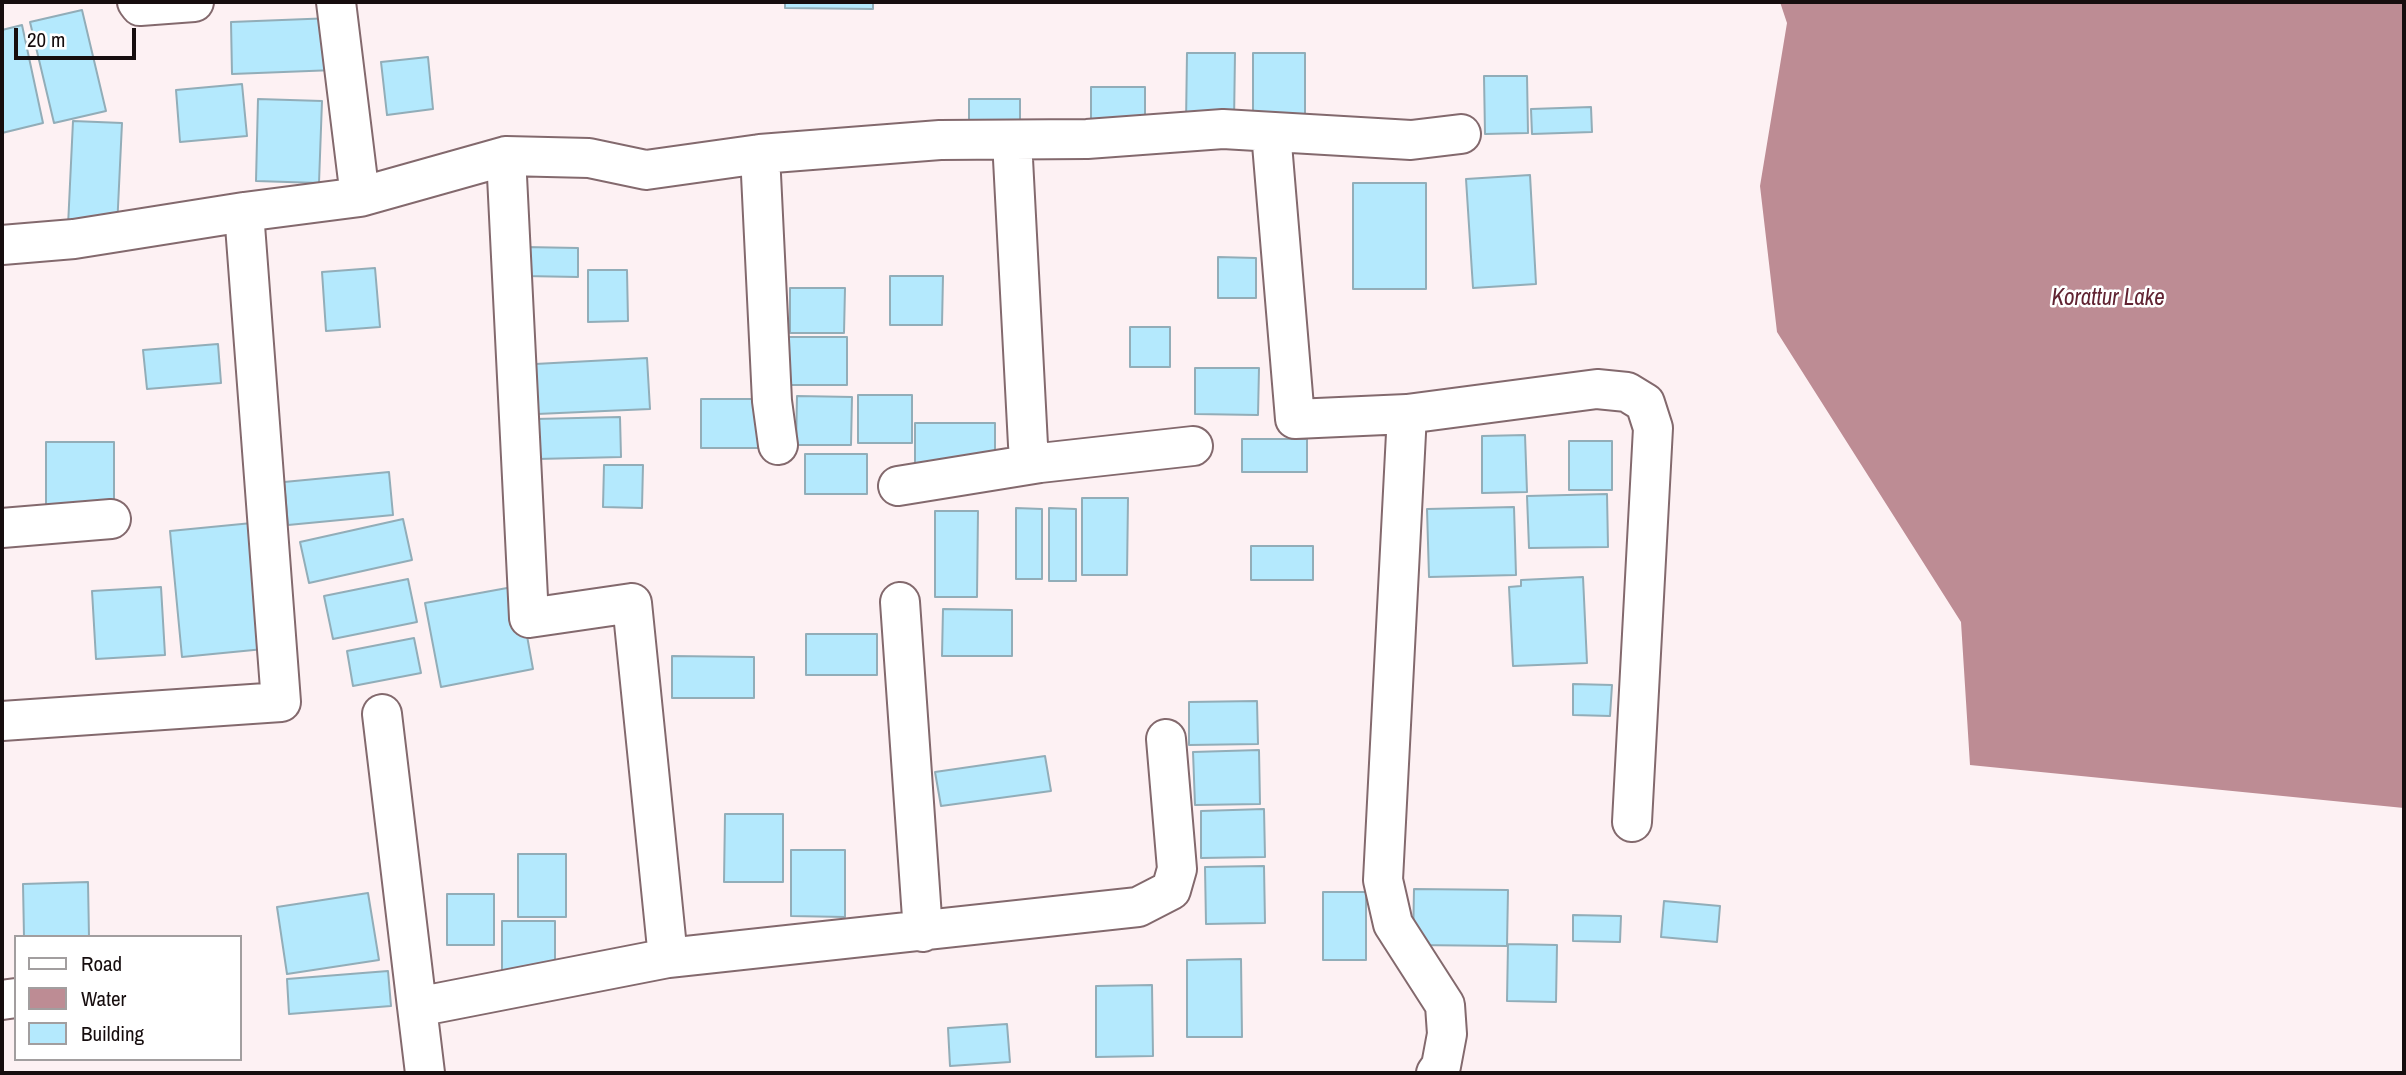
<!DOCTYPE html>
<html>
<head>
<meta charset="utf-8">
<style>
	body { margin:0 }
	#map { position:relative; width:2406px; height:1075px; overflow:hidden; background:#fdf1f3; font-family:"Archivo Narrow",sans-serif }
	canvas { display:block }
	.frame { position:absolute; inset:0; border:4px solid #160d0e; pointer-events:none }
	.legend { position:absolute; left:14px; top:935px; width:228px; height:126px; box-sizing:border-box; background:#fff; border:2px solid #a29e9f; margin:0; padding:9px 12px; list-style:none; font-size:21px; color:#160d0e }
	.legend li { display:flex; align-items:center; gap:14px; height:35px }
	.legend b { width:35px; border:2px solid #a29e9f }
	.scale { position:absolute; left:14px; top:28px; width:122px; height:32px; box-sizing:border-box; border:4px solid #160d0e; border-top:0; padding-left:9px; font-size:21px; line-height:24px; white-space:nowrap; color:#160d0e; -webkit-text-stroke:5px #fff; paint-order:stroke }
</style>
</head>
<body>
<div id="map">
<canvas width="2406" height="1075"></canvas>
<div class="frame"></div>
<ul class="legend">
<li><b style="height:9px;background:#fff"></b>Road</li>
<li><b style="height:19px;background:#bd8c94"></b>Water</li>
<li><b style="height:19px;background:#b4e9fd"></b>Building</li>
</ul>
<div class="scale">20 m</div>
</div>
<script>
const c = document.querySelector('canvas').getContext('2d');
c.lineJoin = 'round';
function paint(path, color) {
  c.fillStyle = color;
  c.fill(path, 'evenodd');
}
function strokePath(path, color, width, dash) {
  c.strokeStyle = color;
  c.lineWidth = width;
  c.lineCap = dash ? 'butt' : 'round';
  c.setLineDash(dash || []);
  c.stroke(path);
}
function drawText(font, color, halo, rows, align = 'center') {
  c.font = font + ' "Archivo Narrow",sans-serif';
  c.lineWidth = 5;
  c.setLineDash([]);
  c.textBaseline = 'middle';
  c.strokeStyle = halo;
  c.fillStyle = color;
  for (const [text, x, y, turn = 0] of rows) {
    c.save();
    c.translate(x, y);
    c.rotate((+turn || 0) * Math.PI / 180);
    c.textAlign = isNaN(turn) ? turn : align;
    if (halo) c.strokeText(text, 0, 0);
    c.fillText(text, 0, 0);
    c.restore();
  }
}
const water = new Path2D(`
	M 1780,2 L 2404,2 L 2404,808 L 1970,765 L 1961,622 L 1777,332 L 1760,186 L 1787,23 Z`);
const building = new Path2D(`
	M 785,2 L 873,2 L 873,9 L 785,8 Z
	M 82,10 L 106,111 L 54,123 L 30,22 Z
	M 333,18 L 335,70 L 232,74 L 231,22 Z
	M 22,25 L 43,123 L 2,133 L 2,30 Z
	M 1187,53 L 1235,53 L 1234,123 L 1186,123 Z
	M 1253,53 L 1305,53 L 1305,124 L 1253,124 Z
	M 428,57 L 433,109 L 387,115 L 381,62 Z
	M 1484,76 L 1527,76 L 1528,133 L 1485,134 Z
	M 242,84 L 247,136 L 180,142 L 176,90 Z
	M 1091,87 L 1145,87 L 1145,125 L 1091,125 Z
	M 258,99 L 322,101 L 319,183 L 256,181 Z
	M 969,99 L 1020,99 L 1020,132 L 969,132 Z
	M 1591,107 L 1592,132 L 1532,134 L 1531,109 Z
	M 73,121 L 122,123 L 117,228 L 68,226 Z
	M 1530,175 L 1536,284 L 1473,288 L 1466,179 Z
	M 1353,183 L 1426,183 L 1426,289 L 1353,289 Z
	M 525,247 L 578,248 L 578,277 L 524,276 Z
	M 1218,257 L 1256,258 L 1256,298 L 1218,298 Z
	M 375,268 L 380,327 L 326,331 L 322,272 Z
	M 588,270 L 627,270 L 628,321 L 588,322 Z
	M 890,276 L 943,276 L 942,325 L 890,325 Z
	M 790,288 L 845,288 L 844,333 L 790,333 Z
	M 1130,327 L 1170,327 L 1170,367 L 1130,367 Z
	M 787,337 L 847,337 L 847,385 L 787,385 Z
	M 218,344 L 221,383 L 147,389 L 143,350 Z
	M 647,358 L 650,409 L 537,414 L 535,364 Z
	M 1195,368 L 1259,368 L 1258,415 L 1195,414 Z
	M 858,395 L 912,395 L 912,443 L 858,443 Z
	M 797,396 L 852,397 L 851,445 L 796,445 Z
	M 701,399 L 760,399 L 760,448 L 701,448 Z
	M 620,417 L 621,457 L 537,459 L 535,419 Z
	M 915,423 L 995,423 L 995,463 L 915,463 Z
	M 1525,435 L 1527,492 L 1482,493 L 1482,436 Z
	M 1242,439 L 1307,439 L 1307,472 L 1242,472 Z
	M 1569,441 L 1612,441 L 1612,490 L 1569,490 Z
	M 46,442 L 114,442 L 114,507 L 46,508 Z
	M 805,454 L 867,454 L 867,494 L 805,494 Z
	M 604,465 L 643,465 L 642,508 L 603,507 Z
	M 389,472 L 393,515 L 288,525 L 284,482 Z
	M 1607,494 L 1608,547 L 1529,548 L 1527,496 Z
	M 1082,498 L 1128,498 L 1127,575 L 1082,575 Z
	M 1514,507 L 1516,575 L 1429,577 L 1427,509 Z
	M 1016,508 L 1042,509 L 1042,579 L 1016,579 Z
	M 1049,508 L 1076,509 L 1076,581 L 1049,581 Z
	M 935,511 L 978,511 L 977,597 L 935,597 Z
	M 403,519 L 412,560 L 309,583 L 300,542 Z
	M 252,523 L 264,649 L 182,657 L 170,531 Z
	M 1251,546 L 1313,546 L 1313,580 L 1251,580 Z
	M 1583,577 L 1587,663 L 1513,666 L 1509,587 L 1521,586 L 1521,580 Z
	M 408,579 L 417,622 L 333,639 L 324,596 Z
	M 518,586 L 533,669 L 441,687 L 425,603 Z
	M 161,587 L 165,655 L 96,659 L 92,591 Z
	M 943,609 L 1012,610 L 1012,656 L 942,656 Z
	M 806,634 L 877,634 L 877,675 L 806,675 Z
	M 414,638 L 421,673 L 353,686 L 347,651 Z
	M 672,656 L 754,657 L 754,698 L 672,698 Z
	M 1573,684 L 1612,685 L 1610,716 L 1573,715 Z
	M 1257,701 L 1258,744 L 1189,745 L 1189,702 Z
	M 1259,750 L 1260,804 L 1195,805 L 1193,752 Z
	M 1045,756 L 1051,791 L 941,806 L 935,772 Z
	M 1264,809 L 1265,857 L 1201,858 L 1201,811 Z
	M 725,814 L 783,814 L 783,882 L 724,882 Z
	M 791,850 L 845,850 L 845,917 L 791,916 Z
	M 518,854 L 566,854 L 566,917 L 518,917 Z
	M 1264,866 L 1265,923 L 1206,924 L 1205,867 Z
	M 88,882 L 89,937 L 24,937 L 23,884 Z
	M 1414,889 L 1508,890 L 1507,946 L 1413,945 Z
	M 1323,892 L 1366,892 L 1366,960 L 1323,960 Z
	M 368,893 L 379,960 L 287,974 L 277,907 Z
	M 447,894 L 494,894 L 494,945 L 447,945 Z
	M 1664,901 L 1720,906 L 1717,942 L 1661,937 Z
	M 1573,915 L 1621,916 L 1620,942 L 1573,941 Z
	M 502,921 L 555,921 L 555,964 L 502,978 Z
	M 1508,944 L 1557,945 L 1556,1002 L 1507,1001 Z
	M 1241,959 L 1242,1037 L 1187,1037 L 1187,960 Z
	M 388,971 L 391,1006 L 289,1014 L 287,979 Z
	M 1152,985 L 1153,1056 L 1096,1057 L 1096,986 Z
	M 1007,1024 L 1010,1062 L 950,1066 L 948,1028 Z`);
const minor = new Path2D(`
	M 137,2 L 140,6 L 194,2
	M 336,2 L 360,197
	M 1271,132 L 1295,419 L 1407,414 L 1383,880 L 1393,924 L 1445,1005 L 1447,1034 L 1441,1066 L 1436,1073
	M 1012,140 L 1028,445 L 1032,459 L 1040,463 L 1193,446
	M 760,154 L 772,401 L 778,445
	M 2,245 L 74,239 L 244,212 L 360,197 L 506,156 L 589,158 L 646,170 L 760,154 L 940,140 L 1087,139 L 1223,129 L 1411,140 L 1461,134
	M 1407,414 L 1597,389 L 1627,392 L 1645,403 L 1653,428 L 1632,822
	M 898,486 L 1040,463
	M 2,528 L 111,519
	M 900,602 L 923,932
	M 382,714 L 417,1007
	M 2,721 L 281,702 L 244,212
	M 668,958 L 1138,907 L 1171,890 L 1177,869 L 1166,739
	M 2,1000 L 16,998
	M 425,1073 L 417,1007 L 668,958 L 632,603 L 529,618 L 506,156`);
const waterNames = [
	["Korattur Lake",2108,299]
];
paint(water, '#bd8c94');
paint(building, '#b4e9fd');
strokePath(building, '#92adb8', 2);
strokePath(minor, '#83696d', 42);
strokePath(minor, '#fff', 38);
drawText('italic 23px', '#612332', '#fff', waterNames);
</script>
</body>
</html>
